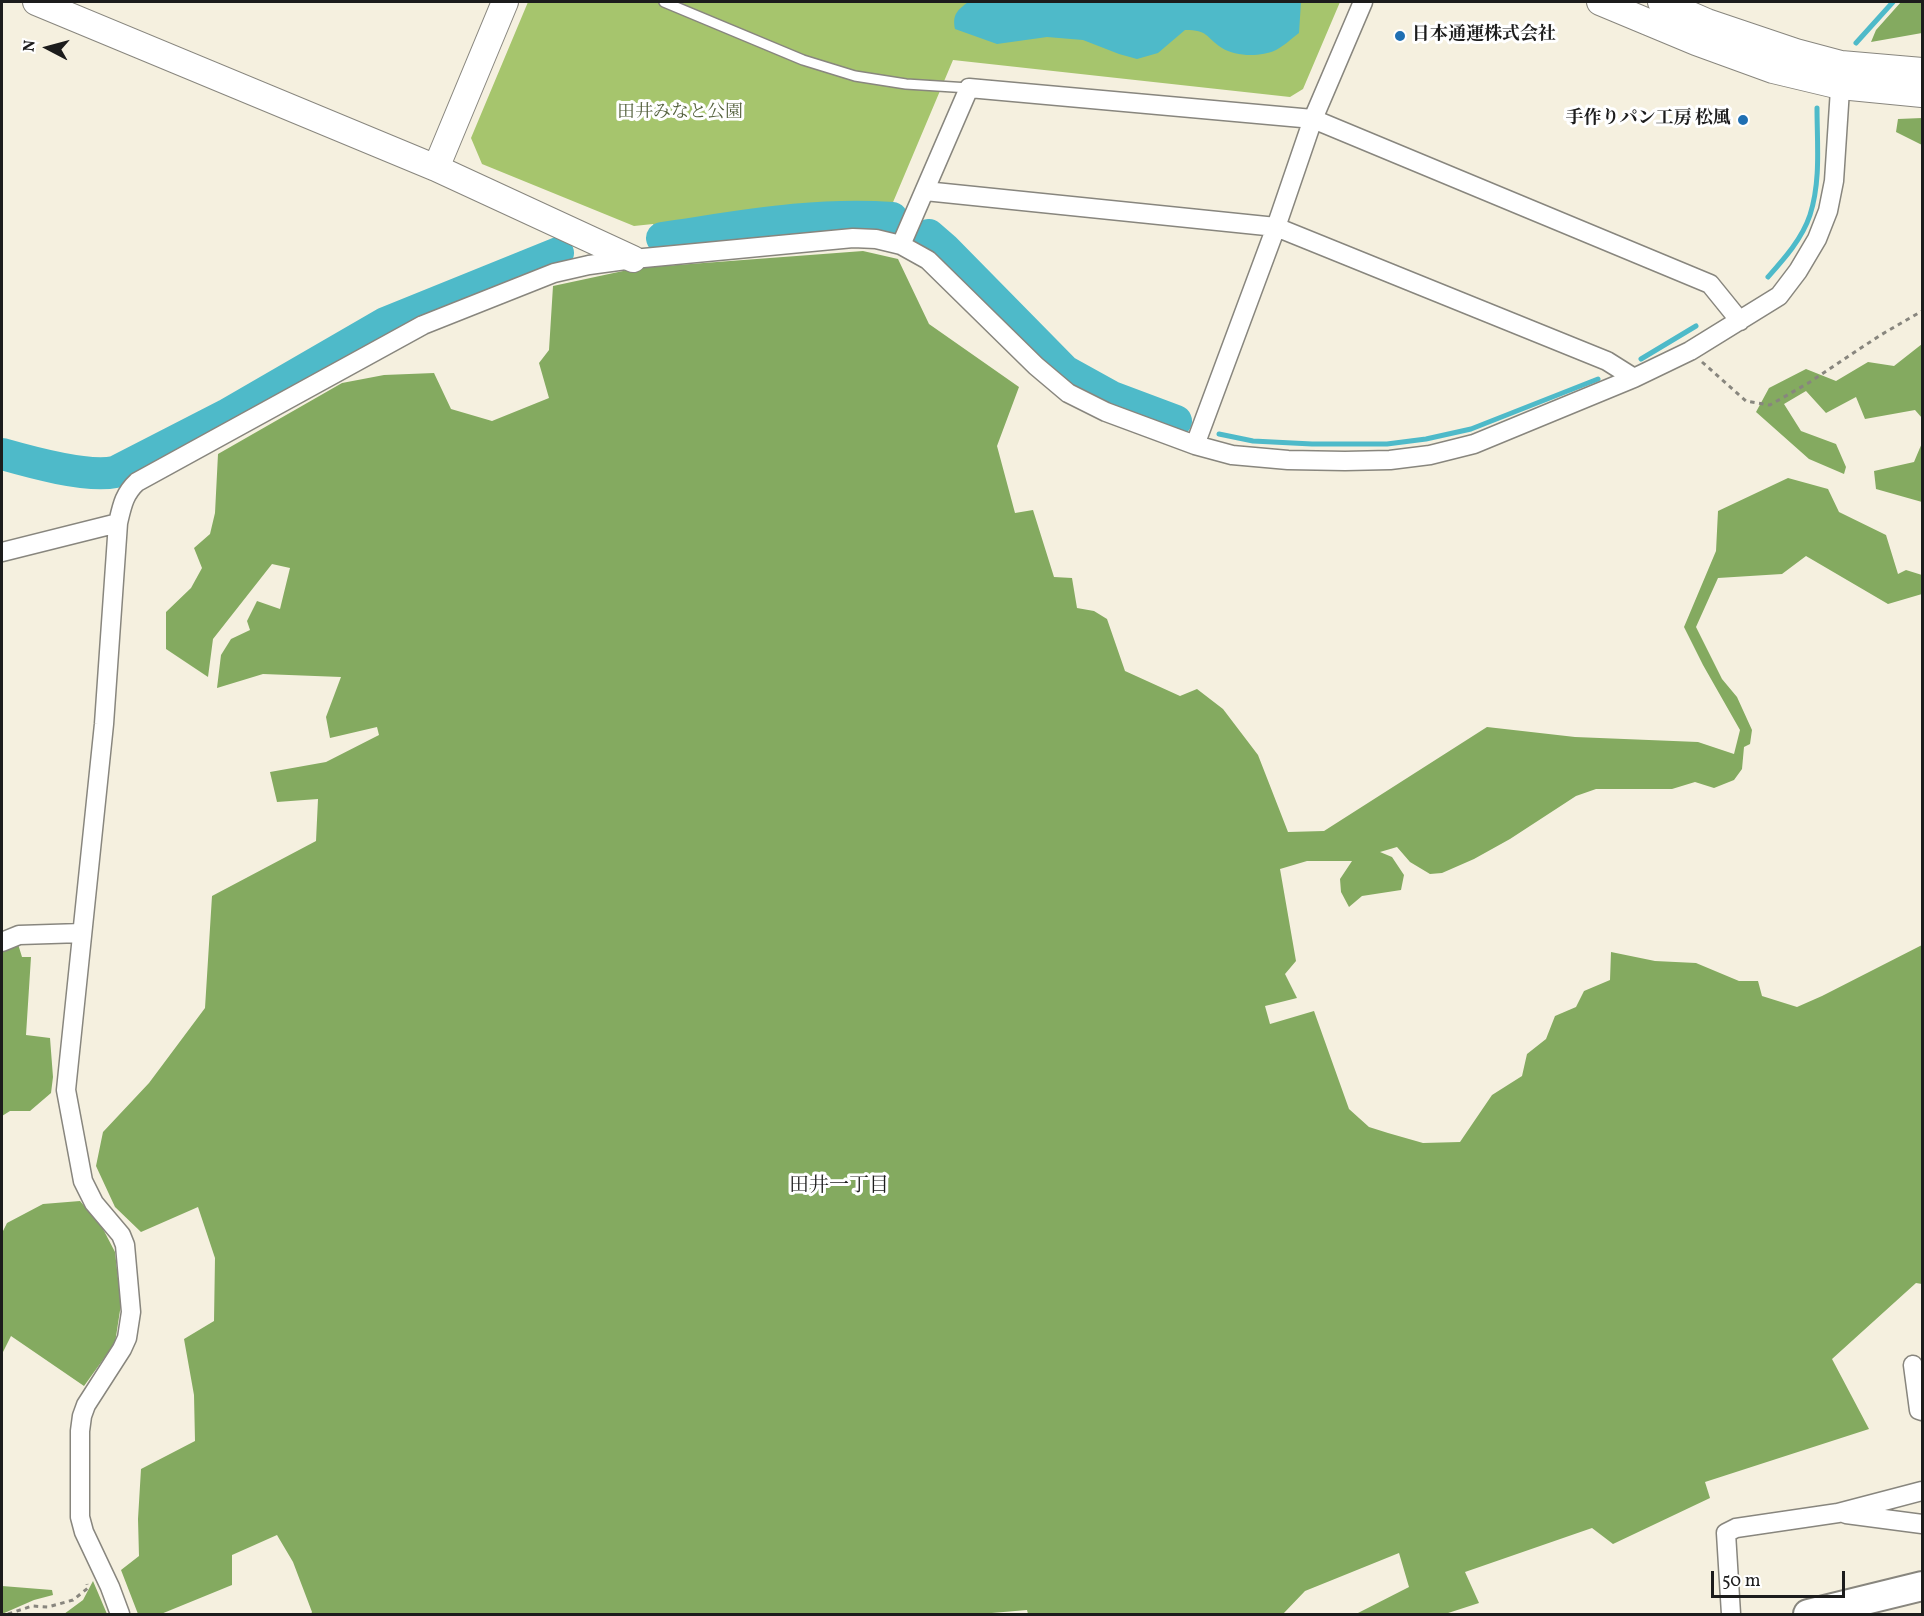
<!DOCTYPE html>
<html>
<head>
<meta charset="utf-8">
<style>
	body { margin:0 }
	#map { position:relative; width:1924px; height:1616px; overflow:hidden; background:#f5f0df; font-family:Vollkorn,serif }
	canvas { display:block }
	.frame { position:absolute; inset:0; border:3px solid #1c1c1c; pointer-events:none }
	.north { position:absolute; left:18px; top:18px; width:60px; height:60px; -webkit-text-stroke:4px #fff; paint-order:stroke; rotate:276deg; font-size:16px; font-weight:700; line-height:24px; text-align:center; color:#1c1c1c }
	.north::after { content:''; display:block; margin:auto; width:21px; height:27px; background:#1c1c1c; clip-path:polygon(50% 0,100% 100%,50% 72%,0 100%) }
	.scale { position:absolute; left:1711px; top:1571px; width:134px; height:27px; box-sizing:border-box; border:3px solid #1c1c1c; border-top:0; padding-left:8px; font-size:18px; line-height:21px; white-space:nowrap; color:#1c1c1c; -webkit-text-stroke:4px #fff; paint-order:stroke }
</style>
</head>
<body>
<div id="map">
<canvas width="1924" height="1616"></canvas>
<div class="frame"></div>
<div class="north">N</div>
<div class="scale">50 m</div>
</div>
<script>
const c = document.querySelector('canvas').getContext('2d');
c.lineJoin = 'round';
function paint(path, color) {
  c.fillStyle = color;
  c.fill(path, 'evenodd');
}
function strokePath(path, color, width, dash) {
  c.strokeStyle = color;
  c.lineWidth = width;
  c.lineCap = dash ? 'butt' : 'round';
  c.setLineDash(dash || []);
  c.stroke(path);
}
function drawText(font, color, halo, rows, align = 'center') {
  c.font = font + ' Vollkorn,"Noto Serif JP",serif';
  c.lineWidth = 6;
  c.setLineDash([]);
  c.textBaseline = 'middle';
  c.strokeStyle = halo;
  c.fillStyle = color;
  for (const [text, x, y, turn = 0] of rows) {
    c.save();
    c.translate(x, y);
    c.rotate((+turn || 0) * Math.PI / 180);
    c.textAlign = isNaN(turn) ? turn : align;
    if (halo) c.strokeText(text, 0, 0);
    c.fillText(text, 0, 0);
    c.restore();
  }
}
const green = new Path2D(`
	M 528,2 L 1340,2 L 1303,89 L 1290,97 L 953,60 L 891,207 L 850,210 L 657,230 L 653,224 L 634,226 L 482,164 L 471,138 Z`);
const forest = new Path2D(`
	M 1901,2 L 1922,2 L 1922,33 L 1871,42 L 1876,30 Z
	M 1922,118 L 1922,145 L 1896,132 L 1898,119 Z
	M 863,251 L 898,259 L 929,324 L 1019,387 L 997,446 L 1015,513 L 1033,510 L 1054,577 L 1072,578 L 1077,608 L 1094,611 L 1107,619 L 1125,671 L 1180,696 L 1197,689 L 1223,709 L 1258,755 L 1288,832 L 1324,831 L 1487,727 L 1575,737 L 1698,742 L 1734,754 L 1740,730 L 1703,665 L 1684,627 L 1716,551 L 1718,511 L 1788,478 L 1828,489 L 1839,512 L 1886,535 L 1898,574 L 1906,570 L 1922,575 L 1922,594 L 1888,604 L 1806,556 L 1782,574 L 1718,578 L 1696,627 L 1722,679 L 1737,697 L 1752,730 L 1750,744 L 1744,747 L 1742,769 L 1734,780 L 1714,788 L 1695,782 L 1672,789 L 1596,789 L 1576,796 L 1510,839 L 1474,859 L 1442,873 L 1430,874 L 1410,862 L 1397,847 L 1380,852 L 1392,857 L 1404,875 L 1401,890 L 1362,896 L 1349,907 L 1341,892 L 1340,879 L 1352,861 L 1307,861 L 1280,869 L 1296,961 L 1285,974 L 1297,998 L 1265,1006 L 1270,1024 L 1314,1011 L 1349,1109 L 1369,1127 L 1388,1133 L 1423,1143 L 1460,1142 L 1492,1095 L 1522,1076 L 1527,1054 L 1546,1039 L 1555,1016 L 1576,1007 L 1584,991 L 1610,980 L 1611,952 L 1655,961 L 1696,963 L 1739,981 L 1758,981 L 1762,996 L 1797,1007 L 1822,996 L 1922,945 L 1922,1284 L 1916,1283 L 1832,1359 L 1869,1429 L 1705,1482 L 1710,1498 L 1613,1544 L 1592,1528 L 1465,1572 L 1479,1603 L 1445,1614 L 1356,1614 L 1409,1587 L 1399,1553 L 1305,1591 L 1283,1614 L 1028,1614 L 1027,1610 L 980,1614 L 311,1614 L 312,1612 L 293,1562 L 277,1535 L 232,1555 L 232,1585 L 161,1614 L 138,1614 L 121,1570 L 139,1556 L 138,1519 L 141,1469 L 195,1441 L 194,1395 L 184,1339 L 214,1321 L 215,1258 L 198,1207 L 141,1232 L 115,1207 L 96,1166 L 103,1132 L 149,1083 L 205,1008 L 212,896 L 316,841 L 318,799 L 277,802 L 270,772 L 326,762 L 379,735 L 377,727 L 330,738 L 326,717 L 341,677 L 263,674 L 217,688 L 221,655 L 231,639 L 250,630 L 247,621 L 257,601 L 280,609 L 290,568 L 272,564 L 213,639 L 208,677 L 166,649 L 166,612 L 191,588 L 202,568 L 194,548 L 210,534 L 215,513 L 218,454 L 342,383 L 384,375 L 434,373 L 451,409 L 492,421 L 549,398 L 539,363 L 549,350 L 553,286 L 637,268 Z
	M 1922,344 L 1922,418 L 1915,410 L 1865,419 L 1856,397 L 1826,413 L 1806,391 L 1784,404 L 1801,431 L 1836,444 L 1846,467 L 1844,474 L 1809,459 L 1756,412 L 1769,388 L 1806,369 L 1836,381 L 1868,362 L 1894,366 Z
	M 1922,443 L 1922,502 L 1876,489 L 1874,471 L 1914,462 Z
	M 18,944 L 22,957 L 31,957 L 26,1035 L 50,1038 L 53,1077 L 51,1093 L 30,1111 L 10,1111 L 2,1116 L 2,951 Z
	M 80,1201 L 102,1227 L 115,1252 L 121,1304 L 115,1343 L 84,1386 L 11,1336 L 2,1354 L 2,1233 L 7,1223 L 43,1204 Z
	M 93,1581 L 107,1614 L 64,1614 L 83,1600 Z
	M 2,1586 L 52,1590 L 53,1595 L 34,1600 L 2,1614 Z`);
const water = new Path2D(`
	M 968,2 L 1301,2 L 1299,33 C 1292,38 1284,46 1276,50 C 1261,57 1236,57 1222,48 C 1205,37 1209,30 1185,30 L 1158,53 L 1137,59 L 1119,54 L 1083,40 L 1047,37 L 997,44 L 955,29 C 952,14 958,10 968,2 Z`);
const stream = new Path2D(`
	M 1856,43 L 1893,2
	M 1768,277 C 1784,259 1802,239 1810,215 C 1821,181 1817,143 1817,108
	M 1641,359 L 1696,326
	M 1219,434 L 1253,441 L 1312,444 L 1387,444 L 1426,439 L 1471,429 L 1598,379`);
const river = new Path2D(`
	M 929,235 L 944,248 L 1065,371 L 1112,397 L 1176,421
	M 662,238 C 738,227 815,212 892,218
	M 2,454 C 30,462 87,478 115,472 L 226,415 L 385,323 L 558,253`);
const path = new Path2D(`
	M 1702,362 L 1746,401 L 1770,405 L 1810,382 L 1879,336 L 1922,311
	M 8,1614 L 32,1606 L 48,1607 L 73,1600 L 88,1588 L 87,1584`);
const lane = new Path2D(`
	M 664,2 L 803,60 L 855,76 L 906,84 L 969,88`);
const street = new Path2D(`
	M 925,191 L 1276,227 L 1607,361 L 1634,378
	M 901,245 L 969,88 L 1313,119 L 1710,284 L 1740,321
	M 1195,445 L 1276,227 L 1313,119 L 1363,2
	M 2,552 L 118,523
	M 2,942 L 19,935 L 82,933
	M 1913,1365 L 1919,1410 L 1922,1411
	M 1846,1514 L 1922,1524
	M 120,1614 L 110,1587 L 84,1532 L 80,1517 L 80,1431 L 82,1416 L 86,1405 L 122,1349 L 127,1338 L 131,1312 L 125,1245 L 121,1235 L 94,1203 L 83,1181 L 66,1090 L 104,724 L 118,523 C 122,506 124,494 137,482 L 423,325 L 554,273 L 589,265 L 633,259 L 853,238 L 876,239 L 901,245 L 928,260 L 1036,366 L 1068,393 L 1106,412 L 1195,445 L 1232,455 L 1288,460 L 1345,461 L 1390,460 L 1430,455 L 1474,444 L 1634,378 L 1690,351 L 1779,296 L 1798,271 L 1817,239 L 1828,211 L 1834,181 L 1841,74
	M 1731,1614 L 1726,1533 L 1736,1528 L 1838,1513 L 1922,1491`);
const secondary = new Path2D(`
	M 36,2 L 436,168 L 633,259
	M 1600,2 L 1696,42 L 1773,70 L 1840,86 L 1922,94
	M 1661,2 L 1707,22 L 1796,52 L 1841,64 L 1922,71
	M 436,168 L 505,2`);
const primary = new Path2D(`
	M 1808,1614 L 1922,1586`);
const markers = [
	[1400,36,6,"#1f6fb2"],
	[1743,120,6,"#1f6fb2"]
];
const poiNames = [
	["日本通運株式会社",1412,36],
	["手作りパン工房 松風",1731,120,"right"]
];
const parkNames = [
	["田井みなと公園",680,114]
];
const neighbourhoodNames = [
	["田井一丁目",839,1187]
];
paint(green, '#a6c56d');
paint(forest, '#84aa60');
paint(water, '#4ebac9');
strokePath(stream, '#4ebac9', 5);
strokePath(river, '#4ebac9', 32);
strokePath(lane, '#88867e', 12);
strokePath(street, '#88867e', 21);
strokePath(secondary, '#88867e', 28);
strokePath(primary, '#88867e', 32);
strokePath(path, '#88867e', 3, [4.5, 4.5]);
strokePath(lane, '#fff', 9);
strokePath(street, '#fff', 18);
strokePath(secondary, '#fff', 26);
strokePath(primary, '#fff', 28);
for (const [x, y, r, color] of markers) {
  const dot = new Path2D();
  dot.arc(x, y, r, 0, 2 * Math.PI);
  c.fillStyle = color;
  c.fill(dot);
  strokePath(dot, '#fff', 2);
}
drawText('bold 18px', '#1c1c1c', '#fff', poiNames, 'left');
drawText('18px', '#53603c', '#fff', parkNames);
drawText('20px', '#1c1c1c', '#fff', neighbourhoodNames);
</script>
</body>
</html>
